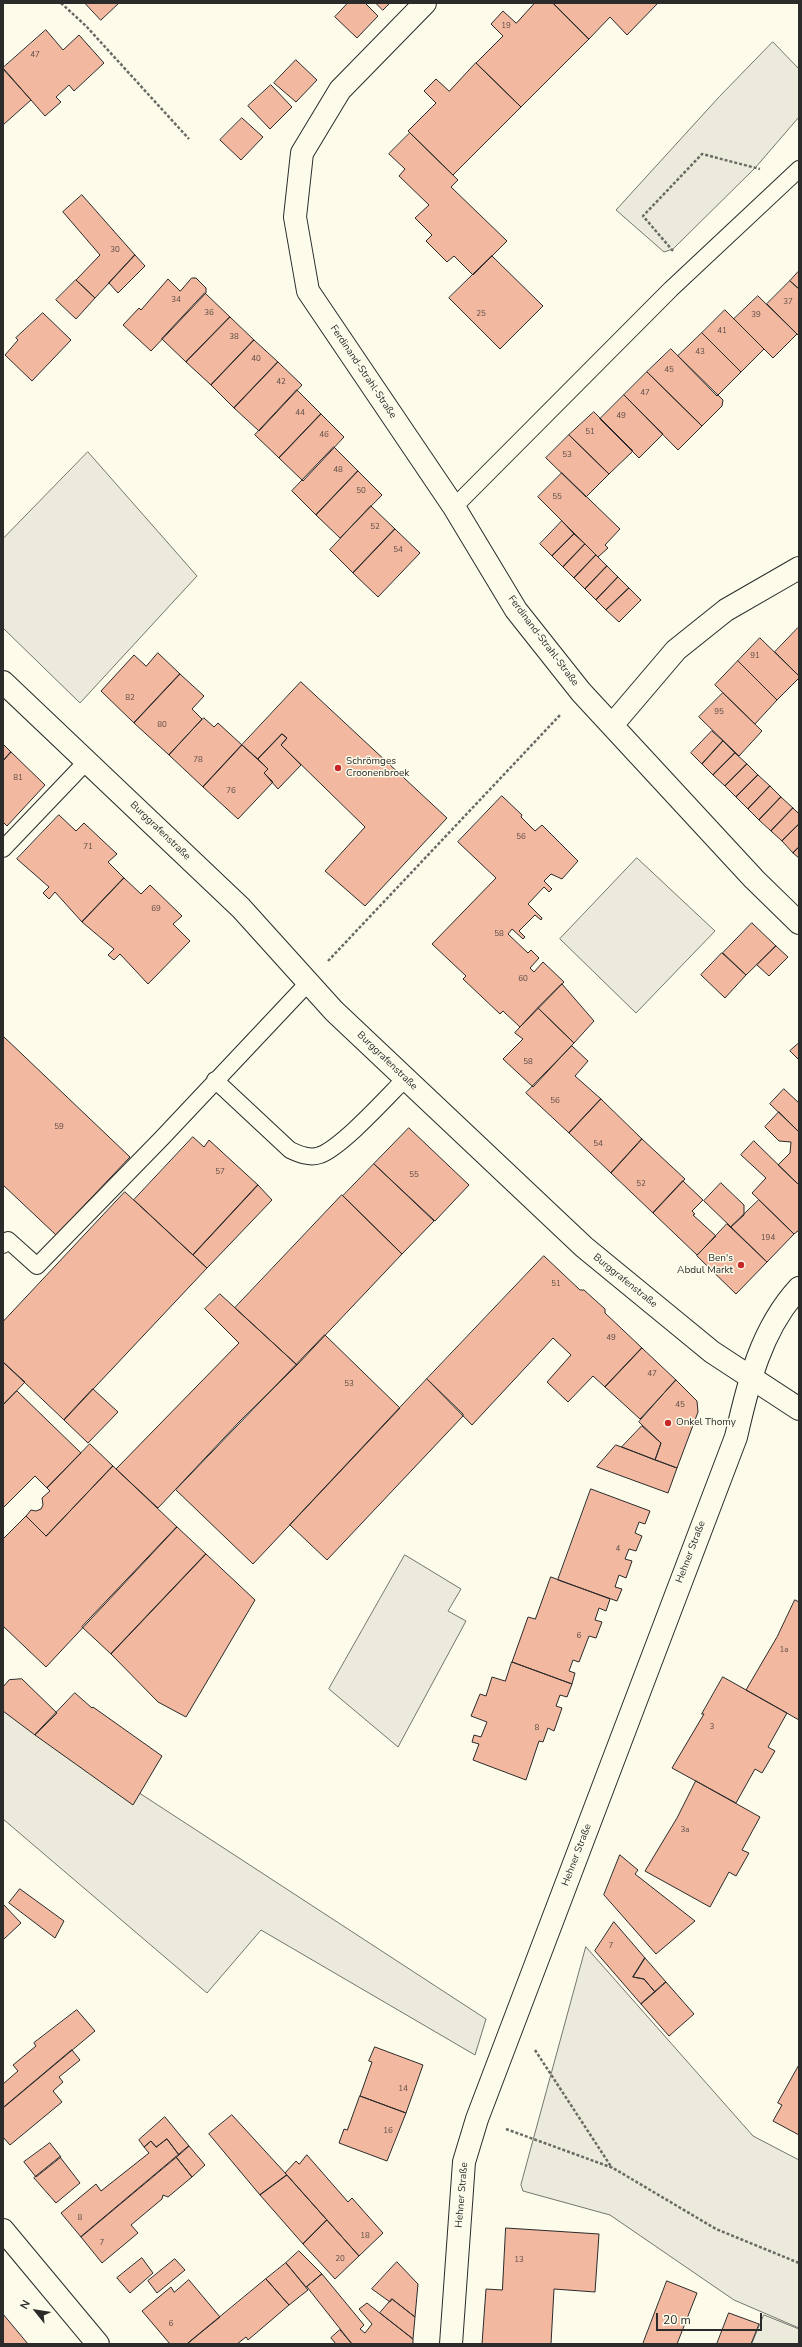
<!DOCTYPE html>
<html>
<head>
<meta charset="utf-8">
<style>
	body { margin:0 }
	#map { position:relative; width:802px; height:2347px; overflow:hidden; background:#fdfbea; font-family:"Nunito Sans",sans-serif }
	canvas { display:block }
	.frame { position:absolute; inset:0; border:4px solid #2b2b2b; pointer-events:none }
	.north { position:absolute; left:16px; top:2291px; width:40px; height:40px; -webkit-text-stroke:3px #fdfbea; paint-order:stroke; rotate:300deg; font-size:11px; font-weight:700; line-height:16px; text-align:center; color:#2b2b2b }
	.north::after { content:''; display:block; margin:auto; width:14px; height:18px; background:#2b2b2b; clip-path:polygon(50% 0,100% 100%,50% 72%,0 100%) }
	.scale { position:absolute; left:656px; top:2313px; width:106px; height:18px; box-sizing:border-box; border:2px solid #2b2b2b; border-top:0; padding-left:5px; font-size:12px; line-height:14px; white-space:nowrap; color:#2b2b2b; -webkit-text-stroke:3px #fdfbea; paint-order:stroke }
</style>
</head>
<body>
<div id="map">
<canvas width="802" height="2347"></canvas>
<div class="frame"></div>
<div class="north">N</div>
<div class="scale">20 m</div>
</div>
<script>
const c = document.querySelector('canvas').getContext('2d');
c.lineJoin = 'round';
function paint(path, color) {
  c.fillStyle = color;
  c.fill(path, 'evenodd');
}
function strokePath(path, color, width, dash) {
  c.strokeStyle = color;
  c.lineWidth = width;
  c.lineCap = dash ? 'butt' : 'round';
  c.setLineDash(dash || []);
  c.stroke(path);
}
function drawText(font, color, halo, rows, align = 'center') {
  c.font = font + ' "Nunito Sans",sans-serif';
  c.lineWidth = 3;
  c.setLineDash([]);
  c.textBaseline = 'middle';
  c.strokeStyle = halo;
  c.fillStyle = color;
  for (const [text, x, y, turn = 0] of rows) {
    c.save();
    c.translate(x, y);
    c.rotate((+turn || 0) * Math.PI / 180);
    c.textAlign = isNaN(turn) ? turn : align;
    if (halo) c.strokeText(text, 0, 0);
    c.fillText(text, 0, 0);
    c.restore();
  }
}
const green = new Path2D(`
	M 773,42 L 799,69 L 799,117 L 755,168 L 673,249 L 664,252 L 616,210 L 719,97 Z
	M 3,1693 L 81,1755 L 486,2019 L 475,2055 L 261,1930 L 207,1993 L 3,1819 Z
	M 586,1947 L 753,2136 L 799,2160 L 799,2328 L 734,2300 L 610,2215 L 523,2191 L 521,2185 Z
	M 764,2315 L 799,2329 L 799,2344 L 752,2344 Z`);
const parking = new Path2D(`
	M 88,452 L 197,576 L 80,703 L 3,628 L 3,539 Z
	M 637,858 L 715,931 L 636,1013 L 560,939 Z
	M 405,1555 L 461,1589 L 448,1611 L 466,1621 L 398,1747 L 329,1689 Z`);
const building = new Path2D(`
	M 85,3 L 119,3 L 101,20 Z
	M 348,3 L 365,3 L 378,16 L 357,38 L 335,17 Z
	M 376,3 L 390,3 L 383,10 Z
	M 535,3 L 553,3 L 589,39 L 521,107 L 476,63 L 503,36 L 491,24 L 503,11 L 516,23 Z
	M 553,3 L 658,3 L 627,35 L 610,17 L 589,39 Z
	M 46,30 L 63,50 L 79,35 L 104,63 L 74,91 L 69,85 L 56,97 L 61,102 L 45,116 L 3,68 Z
	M 296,60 L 317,80 L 296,102 L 274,83 Z
	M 476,63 L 521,107 L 453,175 L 408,131 L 436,103 L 424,91 L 436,79 L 449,91 Z
	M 3,69 L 31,100 L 3,125 Z
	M 271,85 L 292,107 L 270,129 L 248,106 Z
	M 242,118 L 263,137 L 241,160 L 220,140 Z
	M 410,133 L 458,180 L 451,187 L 507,241 L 473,275 L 454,256 L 447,262 L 426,241 L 432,235 L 415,218 L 429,205 L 399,176 L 405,169 L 389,154 Z
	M 82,195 L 135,255 L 95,298 L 76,280 L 100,255 L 63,212 Z
	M 135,255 L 145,266 L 118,293 L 109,283 Z
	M 492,256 L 543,306 L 500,349 L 449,298 Z
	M 799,271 L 799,289 L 790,281 Z
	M 192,278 L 196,278 L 206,288 L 206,293 L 151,351 L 123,325 L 139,308 L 141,310 L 168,279 L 180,291 Z
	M 76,280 L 95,298 L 76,319 L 56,300 Z
	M 790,281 L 799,289 L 799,336 L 767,304 Z
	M 205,293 L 230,317 L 186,362 L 162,339 Z
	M 758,296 L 797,334 L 773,358 L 734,319 Z
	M 725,310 L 764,349 L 741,372 L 702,333 Z
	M 43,313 L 71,340 L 32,381 L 5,355 L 18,340 L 16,338 Z
	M 230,317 L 254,340 L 211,385 L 186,362 Z
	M 702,333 L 741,372 L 717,396 L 678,356 Z
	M 254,340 L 278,362 L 234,408 L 211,385 Z
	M 671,349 L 723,400 L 722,406 L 702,426 L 647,372 Z
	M 278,362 L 302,385 L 259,431 L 234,408 Z
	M 647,372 L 702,426 L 678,450 L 624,395 Z
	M 297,390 L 321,414 L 279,458 L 255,435 Z
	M 624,395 L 663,434 L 639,458 L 600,419 Z
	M 594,412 L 633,451 L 609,474 L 569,435 Z
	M 321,414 L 344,437 L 303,481 L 279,458 Z
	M 569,435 L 609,474 L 586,497 L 546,458 Z
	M 334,447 L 358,471 L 316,515 L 292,491 Z
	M 358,471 L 382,495 L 340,538 L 316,515 Z
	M 562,473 L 620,529 L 605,545 L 608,548 L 598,557 L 538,497 Z
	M 371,506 L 395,529 L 353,573 L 330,550 Z
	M 562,521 L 574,534 L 552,556 L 540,544 Z
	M 395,529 L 420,553 L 378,597 L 353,573 Z
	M 574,534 L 585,544 L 563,567 L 552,556 Z
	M 585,544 L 596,555 L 574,578 L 563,567 Z
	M 596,555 L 607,566 L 585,589 L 574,578 Z
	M 607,566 L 618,577 L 596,600 L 585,589 Z
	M 618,577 L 629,588 L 606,610 L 596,600 Z
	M 629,588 L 641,600 L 619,622 L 606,610 Z
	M 798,628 L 799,629 L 799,676 L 775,652 Z
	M 760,638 L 799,676 L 799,678 L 777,700 L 738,661 Z
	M 158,653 L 180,674 L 134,723 L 101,691 L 134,655 L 146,666 Z
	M 738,661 L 777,700 L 755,724 L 715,685 Z
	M 180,674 L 204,696 L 192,709 L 202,719 L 169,755 L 134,723 Z
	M 301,682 L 447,818 L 365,906 L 325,871 L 365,827 L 281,745 L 287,738 L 282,734 L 258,759 L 242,745 Z
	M 723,693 L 762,731 L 739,756 L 699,717 Z
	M 204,718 L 214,727 L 218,723 L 242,745 L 203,787 L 169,755 Z
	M 712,731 L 723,741 L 702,764 L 691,753 Z
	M 282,734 L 287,738 L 281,745 L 301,765 L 278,789 L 264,773 L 268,769 L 258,759 Z
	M 723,741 L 735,753 L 713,775 L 702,764 Z
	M 3,744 L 11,752 L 3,761 Z
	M 242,745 L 268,769 L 264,773 L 273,782 L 238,819 L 203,787 Z
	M 11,752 L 45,785 L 7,826 L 3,822 L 3,761 Z
	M 735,753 L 747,764 L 725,786 L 713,775 Z
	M 747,764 L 758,775 L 736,797 L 725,786 Z
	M 758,775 L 770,786 L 748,809 L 736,797 Z
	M 770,786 L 781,797 L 759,820 L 748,809 Z
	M 502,796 L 522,815 L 521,817 L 535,831 L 542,825 L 578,861 L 562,879 L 551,874 L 544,881 L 552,889 L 549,892 L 544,887 L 528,904 L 542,918 L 541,920 L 535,915 L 519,931 L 525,937 L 523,939 L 512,929 L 508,934 L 528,953 L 531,950 L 539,958 L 530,968 L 534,972 L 543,962 L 564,982 L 520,1027 L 503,1011 L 500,1014 L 463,979 L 466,976 L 432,944 L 496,878 L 458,842 Z
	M 781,797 L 793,808 L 771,831 L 759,820 Z
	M 793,808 L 799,814 L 799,824 L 782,841 L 771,831 Z
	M 59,815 L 76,831 L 84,823 L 117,854 L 108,862 L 124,878 L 82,922 L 55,892 L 49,899 L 43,893 L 49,887 L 17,859 Z
	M 799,824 L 799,847 L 793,853 L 782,841 Z
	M 799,847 L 799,858 L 793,853 Z
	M 124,878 L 141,894 L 150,885 L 182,916 L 173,924 L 190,941 L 148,984 L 120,954 L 114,960 L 108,955 L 114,949 L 82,922 Z
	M 752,923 L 776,946 L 746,975 L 723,953 Z
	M 776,946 L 788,957 L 769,976 L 757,965 Z
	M 722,953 L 746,975 L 725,998 L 701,975 Z
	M 562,984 L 594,1021 L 574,1043 L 538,1008 Z
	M 538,1008 L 574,1043 L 533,1087 L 503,1059 L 523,1039 L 515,1033 Z
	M 3,1036 L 130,1157 L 56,1235 L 3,1185 Z
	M 799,1043 L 799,1060 L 790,1051 Z
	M 572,1046 L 588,1061 L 575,1076 L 601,1099 L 569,1133 L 526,1093 Z
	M 784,1089 L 799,1103 L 799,1132 L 770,1104 Z
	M 601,1099 L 642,1139 L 611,1173 L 569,1133 Z
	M 779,1112 L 799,1132 L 799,1185 L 778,1165 L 790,1153 L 791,1142 L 779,1141 L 765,1127 Z
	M 409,1128 L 469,1185 L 435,1221 L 374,1164 Z
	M 193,1137 L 204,1147 L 209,1140 L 258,1185 L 193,1255 L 134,1200 Z
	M 642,1139 L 685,1179 L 653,1213 L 611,1173 Z
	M 754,1141 L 799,1185 L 799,1230 L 794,1234 L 752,1193 L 766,1178 L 741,1155 Z
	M 374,1164 L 434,1221 L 402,1254 L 343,1196 Z
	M 683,1181 L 703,1200 L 692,1211 L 695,1214 L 693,1215 L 716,1236 L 697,1255 L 653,1213 Z
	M 721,1183 L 744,1205 L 744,1215 L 731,1227 L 704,1201 Z
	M 258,1185 L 272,1200 L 207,1268 L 193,1255 Z
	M 125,1192 L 207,1268 L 64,1420 L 3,1362 L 3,1322 Z
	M 342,1195 L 402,1254 L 297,1365 L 235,1308 Z
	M 759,1200 L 794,1234 L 767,1262 L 731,1227 Z
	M 727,1224 L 767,1262 L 736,1294 L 697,1256 Z
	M 544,1256 L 580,1290 L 584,1290 L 605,1309 L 605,1313 L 642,1348 L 605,1387 L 593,1376 L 568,1402 L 547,1382 L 571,1355 L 553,1338 L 472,1425 L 427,1379 Z
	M 220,1294 L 297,1365 L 240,1421 L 158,1508 L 116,1469 L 239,1343 L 205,1309 Z
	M 325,1335 L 400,1408 L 253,1564 L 176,1490 Z
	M 642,1348 L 676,1380 L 640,1419 L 605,1387 Z
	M 3,1362 L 25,1382 L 3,1405 Z
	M 427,1379 L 463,1414 L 463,1416 L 327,1560 L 290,1525 Z
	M 676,1380 L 697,1401 L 698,1412 L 677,1468 L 655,1460 L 661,1443 L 639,1422 Z
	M 93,1389 L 118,1412 L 88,1443 L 64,1420 Z
	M 17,1391 L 81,1453 L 47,1488 L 35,1476 L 3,1508 L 3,1405 Z
	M 642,1426 L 661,1443 L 655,1460 L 622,1447 Z
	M 90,1444 L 113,1466 L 46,1536 L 26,1516 L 31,1510 L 36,1511 L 41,1509 L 43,1505 L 42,1498 L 50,1491 L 47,1488 Z
	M 616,1445 L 677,1468 L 668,1493 L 597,1467 Z
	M 113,1466 L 177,1527 L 46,1667 L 3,1626 L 3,1539 L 26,1516 L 46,1536 Z
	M 591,1489 L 650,1511 L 645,1524 L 639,1522 L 635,1533 L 642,1536 L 636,1551 L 629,1549 L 625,1559 L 632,1561 L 626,1578 L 619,1575 L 615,1587 L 622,1589 L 617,1601 L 558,1580 Z
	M 177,1527 L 206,1554 L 111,1654 L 82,1627 Z
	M 206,1554 L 255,1600 L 186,1717 L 158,1702 L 111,1654 Z
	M 551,1577 L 610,1599 L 606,1611 L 599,1608 L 595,1620 L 602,1622 L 596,1638 L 589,1636 L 579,1662 L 573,1660 L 569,1671 L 575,1673 L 572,1684 L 512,1662 L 528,1617 L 535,1619 Z
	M 795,1600 L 799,1602 L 799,1720 L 746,1690 L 777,1637 Z
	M 512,1662 L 572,1684 L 567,1697 L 560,1695 L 556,1706 L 562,1708 L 554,1731 L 548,1728 L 543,1742 L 539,1741 L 526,1780 L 473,1760 L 479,1744 L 472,1742 L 474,1735 L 481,1737 L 487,1722 L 471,1716 L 480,1694 L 486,1696 L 492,1677 L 505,1681 Z
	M 723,1677 L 787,1713 L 768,1747 L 775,1751 L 762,1773 L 755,1769 L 736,1803 L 672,1768 L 704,1714 L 702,1714 Z
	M 22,1679 L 57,1713 L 35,1735 L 3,1711 L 3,1687 L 9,1680 Z
	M 75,1693 L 92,1708 L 93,1707 L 162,1756 L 133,1805 L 35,1735 Z
	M 696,1781 L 760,1817 L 742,1850 L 749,1853 L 736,1876 L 729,1872 L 710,1907 L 645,1871 L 677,1818 Z
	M 620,1855 L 638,1870 L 635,1874 L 695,1921 L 656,1954 L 604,1895 Z
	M 20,1889 L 64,1921 L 55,1938 L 9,1903 Z
	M 3,1904 L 21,1923 L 3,1940 Z
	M 614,1922 L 645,1958 L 633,1977 L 644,1979 L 655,1992 L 641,2004 L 595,1951 Z
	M 645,1958 L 666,1982 L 655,1992 L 644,1979 L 633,1977 Z
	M 666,1982 L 694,2014 L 669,2036 L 641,2004 Z
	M 77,2010 L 95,2031 L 3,2108 L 3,2084 L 18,2071 L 13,2065 L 36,2046 L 34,2043 Z
	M 375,2047 L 423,2065 L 406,2113 L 360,2096 L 372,2062 L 369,2061 Z
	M 72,2050 L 80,2060 L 59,2077 L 63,2082 L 53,2091 L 62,2102 L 10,2145 L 3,2137 L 3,2108 Z
	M 799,2065 L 799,2135 L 773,2121 L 782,2105 L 778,2103 Z
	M 360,2096 L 406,2113 L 387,2161 L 339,2143 L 344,2129 L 347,2130 Z
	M 232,2115 L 287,2175 L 260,2195 L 209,2134 Z
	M 165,2117 L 189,2146 L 179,2155 L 167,2139 L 156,2147 L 151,2141 L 144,2147 L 139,2140 Z
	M 167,2139 L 179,2155 L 81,2237 L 61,2213 L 96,2184 L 101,2191 L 149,2153 L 144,2147 L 151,2141 L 156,2147 Z
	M 50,2143 L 61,2157 L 36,2177 L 24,2162 Z
	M 189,2146 L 205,2165 L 192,2177 L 176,2157 Z
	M 307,2155 L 348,2202 L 352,2198 L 383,2233 L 359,2256 L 285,2173 L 296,2161 L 299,2164 Z
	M 60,2157 L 80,2183 L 56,2203 L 34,2178 Z
	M 176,2157 L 192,2177 L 168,2197 L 163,2195 L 162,2199 L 131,2225 L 138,2233 L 102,2263 L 81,2237 Z
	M 287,2175 L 327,2220 L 303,2244 L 260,2195 Z
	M 327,2220 L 359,2256 L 335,2279 L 303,2244 Z
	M 506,2228 L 599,2234 L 595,2292 L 554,2289 L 551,2344 L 482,2344 L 486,2289 L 502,2290 Z
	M 299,2251 L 322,2274 L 306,2287 L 286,2263 Z
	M 142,2258 L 153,2273 L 130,2293 L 117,2278 Z
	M 175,2259 L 185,2270 L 157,2293 L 148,2281 Z
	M 397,2262 L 418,2284 L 415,2317 L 392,2299 L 390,2302 L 372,2289 Z
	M 286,2263 L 308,2290 L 289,2305 L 266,2279 Z
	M 322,2274 L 364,2325 L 360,2329 L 365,2333 L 372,2324 L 359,2309 L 367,2303 L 413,2339 L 413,2344 L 352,2344 L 307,2287 Z
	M 266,2279 L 289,2305 L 248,2340 L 246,2337 L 237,2344 L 187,2344 Z
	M 189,2280 L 220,2317 L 187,2344 L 170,2344 L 142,2311 L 171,2287 L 174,2292 Z
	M 667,2281 L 697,2293 L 677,2344 L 643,2344 Z
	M 392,2299 L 415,2317 L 413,2339 L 380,2313 Z
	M 729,2313 L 759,2324 L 751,2344 L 717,2344 Z
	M 3,2314 L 28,2344 L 3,2344 Z
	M 340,2330 L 352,2344 L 336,2344 L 331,2338 Z`);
const path = new Path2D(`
	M 61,3 L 86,26 L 189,139
	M 673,251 L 643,216 L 702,154 L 760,169
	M 328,961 L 561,714
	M 535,2050 L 612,2168
	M 506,2129 L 613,2168 L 716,2229 L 799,2263`);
const lane = new Path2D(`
	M 454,507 L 671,289 L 799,169
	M 3,849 L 87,761
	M 215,1080 L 290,1150 C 299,1154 310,1159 320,1155 C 342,1147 387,1097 405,1079
	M 3,1245 L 8,1240 L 37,1266 L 162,1138 L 308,983`);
const street = new Path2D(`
	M 425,3 L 340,90 L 302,153 L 295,217 L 308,291 L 454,507 L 516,610 L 581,692 L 754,879 L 799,923
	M 613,724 L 676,650 L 726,610 L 799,568
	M 3,2230 L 98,2344
	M 451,2344 L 464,2162 L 477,2119 L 736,1437 C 748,1384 761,1329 799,1288`);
const secondary = new Path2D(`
	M 3,682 L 241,908 L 334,1011 L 584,1247 L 712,1352 L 799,1409`);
const markers = [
	[338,768,4,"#c62828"],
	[741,1265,4,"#c62828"],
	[668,1423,4,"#c62828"]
];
const numberNames = [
	["19",506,26],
	["47",35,55],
	["30",115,250],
	["34",176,300],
	["37",788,302],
	["36",209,313],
	["25",481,314],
	["39",756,315],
	["41",722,331],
	["38",234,337],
	["43",700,352],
	["40",256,359],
	["45",669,370],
	["42",281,382],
	["47",645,393],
	["44",300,413],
	["49",621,416],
	["51",590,432],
	["46",324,435],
	["53",567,455],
	["48",338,470],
	["50",361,491],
	["55",557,497],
	["52",375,527],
	["54",398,550],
	["91",755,656],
	["82",130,698],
	["95",719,712],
	["80",162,725],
	["78",198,760],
	["81",18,778],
	["76",231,791],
	["56",521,837],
	["71",88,847],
	["69",156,909],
	["58",499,934],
	["60",523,979],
	["58",528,1062],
	["56",555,1101],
	["59",59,1127],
	["54",598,1144],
	["57",220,1172],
	["55",414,1175],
	["52",641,1184],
	["194",768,1238],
	["51",556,1284],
	["49",611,1338],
	["47",652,1374],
	["53",349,1384],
	["45",680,1405],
	["4",618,1549],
	["6",579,1636],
	["1a",784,1650],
	["3",712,1727],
	["8",537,1728],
	["3a",685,1830],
	["7",611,1946],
	["14",403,2089],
	["16",388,2131],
	["8",80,2218],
	["18",365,2236],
	["7",102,2243],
	["20",340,2259],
	["13",519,2260],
	["6",171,2324]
];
const streetNames = [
	["Ferdinand-Strahl-Straße",363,372,56],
	["Ferdinand-Strahl-Straße",543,641,53],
	["Burggrafenstraße",160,831,44],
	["Burggrafenstraße",387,1061,44],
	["Burggrafenstraße",625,1281,39],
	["Hehner Straße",691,1552,-69],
	["Hehner Straße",577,1855,-69],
	["Hehner Straße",462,2195,-85]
];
const poiNames = [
	["Schrömges",346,762],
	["Croonenbroek",346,774],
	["Ben's",733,1259,"right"],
	["Abdul Markt",733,1271,"right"],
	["Onkel Thomy",676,1423]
];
paint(green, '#ecebdb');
strokePath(green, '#74746e', 1);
paint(parking, '#eceadb');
strokePath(parking, '#74746e', 1);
paint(building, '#f2b8a0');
strokePath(building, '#2b2b2b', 1);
strokePath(lane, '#2b2b2b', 18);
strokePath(street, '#2b2b2b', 24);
strokePath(secondary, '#2b2b2b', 24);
strokePath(path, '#6a6964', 2.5, [3, 2]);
strokePath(lane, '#fdfbea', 16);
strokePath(street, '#fdfbea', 22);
strokePath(secondary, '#fdfbea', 22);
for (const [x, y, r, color] of markers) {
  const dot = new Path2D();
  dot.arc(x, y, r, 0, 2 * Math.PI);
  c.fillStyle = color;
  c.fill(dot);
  strokePath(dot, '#fdfbea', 1.5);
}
drawText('8px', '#5d4e48', null, numberNames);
drawText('10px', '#2b2b2b', '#fdfbea', streetNames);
drawText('10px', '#2b2b2b', '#fdfbea', poiNames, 'left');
</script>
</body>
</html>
